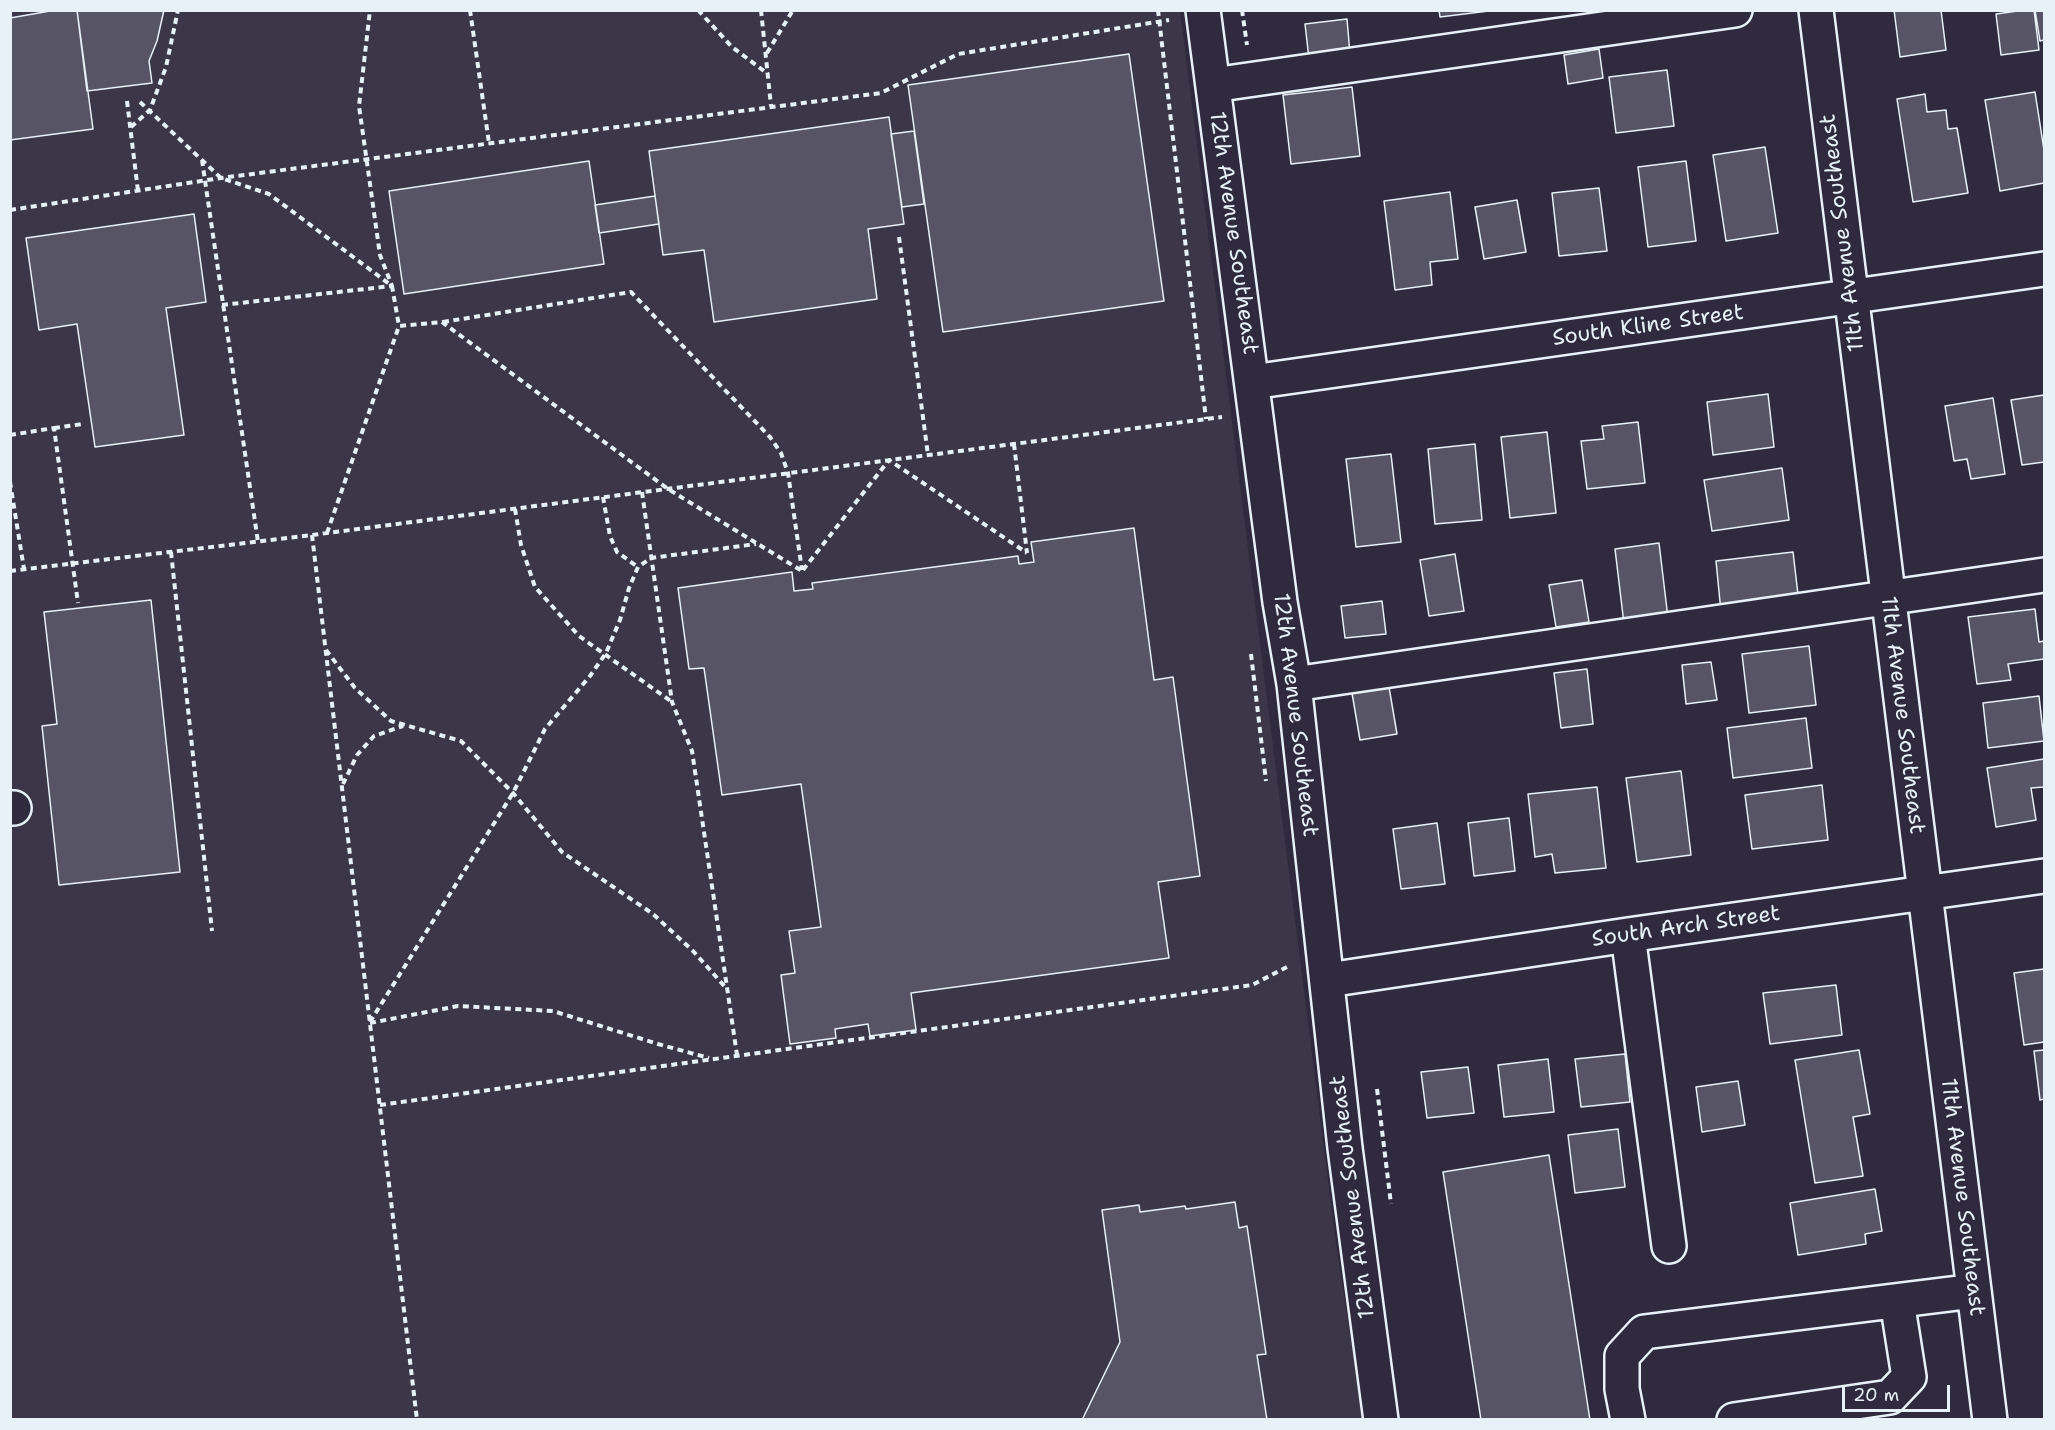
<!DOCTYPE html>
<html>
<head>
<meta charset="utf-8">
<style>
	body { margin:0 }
	#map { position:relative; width:2055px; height:1430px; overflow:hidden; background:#2f2a3d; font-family:"Shantell Sans",sans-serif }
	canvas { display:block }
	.frame { position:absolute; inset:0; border:12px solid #e8f1f8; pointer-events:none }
	.scale { position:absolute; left:1842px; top:1385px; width:108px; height:27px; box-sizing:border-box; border:3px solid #e8f1f8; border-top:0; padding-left:8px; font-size:18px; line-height:21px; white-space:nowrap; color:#e8f1f8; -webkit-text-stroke:4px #2f2a3d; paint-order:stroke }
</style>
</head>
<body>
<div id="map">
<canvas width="2055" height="1430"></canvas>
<div class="frame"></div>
<div class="scale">20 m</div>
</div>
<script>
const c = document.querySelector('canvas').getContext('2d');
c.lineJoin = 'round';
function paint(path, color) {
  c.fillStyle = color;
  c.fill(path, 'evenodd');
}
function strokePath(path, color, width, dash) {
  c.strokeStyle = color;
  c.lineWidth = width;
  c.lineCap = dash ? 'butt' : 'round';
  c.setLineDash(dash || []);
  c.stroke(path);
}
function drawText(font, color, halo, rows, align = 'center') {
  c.font = font + ' "Shantell Sans",sans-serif';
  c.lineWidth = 4.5;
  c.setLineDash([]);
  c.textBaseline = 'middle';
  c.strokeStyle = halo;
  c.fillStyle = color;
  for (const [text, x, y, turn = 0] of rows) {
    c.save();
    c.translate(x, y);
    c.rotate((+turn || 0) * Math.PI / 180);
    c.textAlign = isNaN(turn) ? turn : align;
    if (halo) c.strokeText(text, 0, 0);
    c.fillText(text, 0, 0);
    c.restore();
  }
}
const built = new Path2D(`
	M 10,11 L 1180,11 L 1336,1244 L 1363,1419 L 11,1419 Z`);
const building = new Path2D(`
	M 56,10 L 77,10 L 93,129 L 10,140 L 10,18 Z
	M 77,10 L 164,10 L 157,41 L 149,61 L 152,83 L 87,91 Z
	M 1439,10 L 1497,10 L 1440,17 Z
	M 1894,10 L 1941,10 L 1946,50 L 1900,57 Z
	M 2025,10 L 2034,10 L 2039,50 L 2001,55 L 1996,14 Z
	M 2035,10 L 2044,10 L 2044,40 L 2040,41 Z
	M 1347,19 L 1350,54 L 1309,59 L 1305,24 Z
	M 1599,49 L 1603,78 L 1568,84 L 1564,55 Z
	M 1129,54 L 1164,301 L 943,332 L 908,85 Z
	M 1667,70 L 1674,126 L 1616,133 L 1609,77 Z
	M 1352,87 L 1360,156 L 1291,164 L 1283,95 Z
	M 2035,92 L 2044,150 L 2044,183 L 2000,191 L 1985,100 Z
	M 1925,94 L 1927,112 L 1946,110 L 1948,129 L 1957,128 L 1968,193 L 1913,202 L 1897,99 Z
	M 889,117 L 904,224 L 868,229 L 877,299 L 714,322 L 704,250 L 663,255 L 649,151 Z
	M 914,131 L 924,204 L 902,207 L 891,134 Z
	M 1765,147 L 1778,233 L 1726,241 L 1713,155 Z
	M 589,161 L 604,264 L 404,294 L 389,191 Z
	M 1686,161 L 1696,241 L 1648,247 L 1638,167 Z
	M 1599,188 L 1607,251 L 1559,256 L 1552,193 Z
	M 1450,192 L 1458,259 L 1430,262 L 1432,285 L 1395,290 L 1384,201 Z
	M 655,196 L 659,224 L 599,233 L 595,205 Z
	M 1517,200 L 1526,252 L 1484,259 L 1475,207 Z
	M 194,214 L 206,302 L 166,308 L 184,435 L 95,447 L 77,324 L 39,330 L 26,238 Z
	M 1768,394 L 1774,447 L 1713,455 L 1707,402 Z
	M 2044,395 L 2044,462 L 2022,465 L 2011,400 Z
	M 1993,398 L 2005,474 L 1971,479 L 1967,459 L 1954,461 L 1945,406 Z
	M 1638,422 L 1645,483 L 1587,489 L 1581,441 L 1604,439 L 1602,426 Z
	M 1547,432 L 1556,513 L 1510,518 L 1501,437 Z
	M 1475,444 L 1482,520 L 1435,524 L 1428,449 Z
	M 1391,454 L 1401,542 L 1356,547 L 1346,459 Z
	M 1782,468 L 1789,520 L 1712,531 L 1704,480 Z
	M 1134,528 L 1154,680 L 1173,677 L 1200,876 L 1158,882 L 1169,958 L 911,993 L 916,1030 L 870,1036 L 868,1024 L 835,1029 L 836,1038 L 790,1044 L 781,975 L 795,973 L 789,931 L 821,927 L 801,784 L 722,795 L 704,668 L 689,669 L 678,588 L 792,572 L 794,591 L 813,589 L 812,583 L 1018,556 L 1019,564 L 1034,562 L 1031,542 Z
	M 1659,543 L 1668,618 L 1624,624 L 1615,549 Z
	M 1793,552 L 1799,603 L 1721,612 L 1716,561 Z
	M 1455,554 L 1464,611 L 1429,616 L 1420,560 Z
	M 1582,580 L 1589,622 L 1556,627 L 1549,585 Z
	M 151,600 L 180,872 L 59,885 L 42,726 L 57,724 L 44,612 Z
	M 1382,601 L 1386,634 L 1345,638 L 1341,606 Z
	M 2035,609 L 2039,642 L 2044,641 L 2044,659 L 2008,664 L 2011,680 L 1977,684 L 1968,617 Z
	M 1809,646 L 1816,705 L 1749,713 L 1742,654 Z
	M 1711,662 L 1717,700 L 1686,704 L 1682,665 Z
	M 1587,669 L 1593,724 L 1561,728 L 1554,673 Z
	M 1389,687 L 1397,734 L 1360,740 L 1352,693 Z
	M 2039,696 L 2044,741 L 1988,748 L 1983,703 Z
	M 1806,718 L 1812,768 L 1733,778 L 1727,728 Z
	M 2044,759 L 2044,787 L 2031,788 L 2036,820 L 1996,827 L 1987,768 Z
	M 1681,771 L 1691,855 L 1637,862 L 1626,778 Z
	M 1822,785 L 1828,840 L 1752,849 L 1745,795 Z
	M 1597,787 L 1606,868 L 1555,873 L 1552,854 L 1535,857 L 1528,794 Z
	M 1509,818 L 1515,871 L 1474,876 L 1468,823 Z
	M 1437,823 L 1445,884 L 1401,889 L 1393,829 Z
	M 2044,969 L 2044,1042 L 2024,1045 L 2014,973 Z
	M 1836,985 L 1842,1035 L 1770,1044 L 1763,993 Z
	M 1859,1050 L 1870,1114 L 1853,1117 L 1863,1176 L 1815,1183 L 1795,1060 Z
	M 2044,1050 L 2044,1099 L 2040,1100 L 2034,1051 Z
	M 1625,1054 L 1630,1102 L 1581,1107 L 1575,1059 Z
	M 1548,1059 L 1554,1112 L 1504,1117 L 1498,1065 Z
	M 1468,1067 L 1474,1113 L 1427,1118 L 1421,1072 Z
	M 1738,1081 L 1745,1125 L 1702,1132 L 1696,1087 Z
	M 1618,1129 L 1625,1187 L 1575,1193 L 1568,1135 Z
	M 1549,1155 L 1590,1420 L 1481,1420 L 1443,1172 Z
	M 1875,1189 L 1882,1231 L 1865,1234 L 1866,1244 L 1798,1255 L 1790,1203 Z
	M 1235,1202 L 1239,1228 L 1247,1226 L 1266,1354 L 1257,1355 L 1267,1420 L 1082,1420 L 1120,1342 L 1102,1210 L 1139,1205 L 1140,1212 L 1185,1206 L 1186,1209 Z`);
const path = new Path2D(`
	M 470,10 L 489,143
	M 698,10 L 732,47 L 768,74
	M 761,10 L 771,106
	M 1158,10 L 1206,419
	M 1242,10 L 1247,45
	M 767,53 L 793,10
	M 127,101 L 138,191
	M 140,102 L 221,178 L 269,194 L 392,286 L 399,326 L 442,322 L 668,489 L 802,571
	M 131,127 L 150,110 L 166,67 L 178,10
	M 202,160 L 258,542
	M 10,210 L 221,178 L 881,93 L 958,54 L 1169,20
	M 899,237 L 928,455
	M 222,305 L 392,286 L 380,255 L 359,106 L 370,10
	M 443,322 L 631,292 L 770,437 L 781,453 L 788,473 L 802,570
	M 54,428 L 83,424
	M 10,435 L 54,428 L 78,603
	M 1014,444 L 1027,553
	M 10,482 L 24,569
	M 642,492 L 672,702 L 692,751 L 737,1055
	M 603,497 L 610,536 L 617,552 L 638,567
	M 515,509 L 521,545 L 535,587 L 579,636 L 672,702
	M 327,533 L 399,326
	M 312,535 L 417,1420
	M 171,552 L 212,931
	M 803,570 L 889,460 L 1027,553
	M 10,571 L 312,535 L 1222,417
	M 326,650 L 355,688 L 391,721 L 461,741 L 513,793 L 562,852 L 653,914 L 693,951 L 727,989
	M 1251,654 L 1266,781
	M 343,784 L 357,755 L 374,736 L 403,726
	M 370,1022 L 513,793 L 545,729 L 590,676 L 606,653 L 620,620 L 629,588 L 638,567 L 651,558 L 756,544
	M 370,1023 L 458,1006 L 553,1011 L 658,1044 L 709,1058
	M 1377,1089 L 1391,1204
	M 380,1105 L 1252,985 L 1289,966`);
const minor = new Path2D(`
	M 1203,10 L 1280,602 L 1294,684 L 1345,1148 L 1381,1420
	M 1816,10 L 1990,1420
	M 1213,85 L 1735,10
	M 1252,382 L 2044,269
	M 1294,684 L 2044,575
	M 10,808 L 14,808
	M 1628,935 L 1669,1246
	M 1328,980 L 1628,935 L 2044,876
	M 1628,1420 L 1622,1389 L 1622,1356 L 1644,1332 L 1974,1291
	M 1734,1420 L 1890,1397 L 1909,1377 L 1897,1301`);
const streetNames = [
	["12th Avenue Southeast",1233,233,82],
	["11th Avenue Southeast",1843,233,-97],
	["South Kline Street",1648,326,-8],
	["12th Avenue Southeast",1295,715,83],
	["11th Avenue Southeast",1902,715,83],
	["South Arch Street",1686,927,-8],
	["12th Avenue Southeast",1353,1197,-97],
	["11th Avenue Southeast",1962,1197,83]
];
paint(built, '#3b3749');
paint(building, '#575565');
strokePath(building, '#e8f1f8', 1.5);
strokePath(minor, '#e8f1f8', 38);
strokePath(path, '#e8f1f8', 4, [6, 4.5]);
strokePath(minor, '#2f2a3d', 33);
drawText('22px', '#e8f1f8', '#2f2a3d', streetNames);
</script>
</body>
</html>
